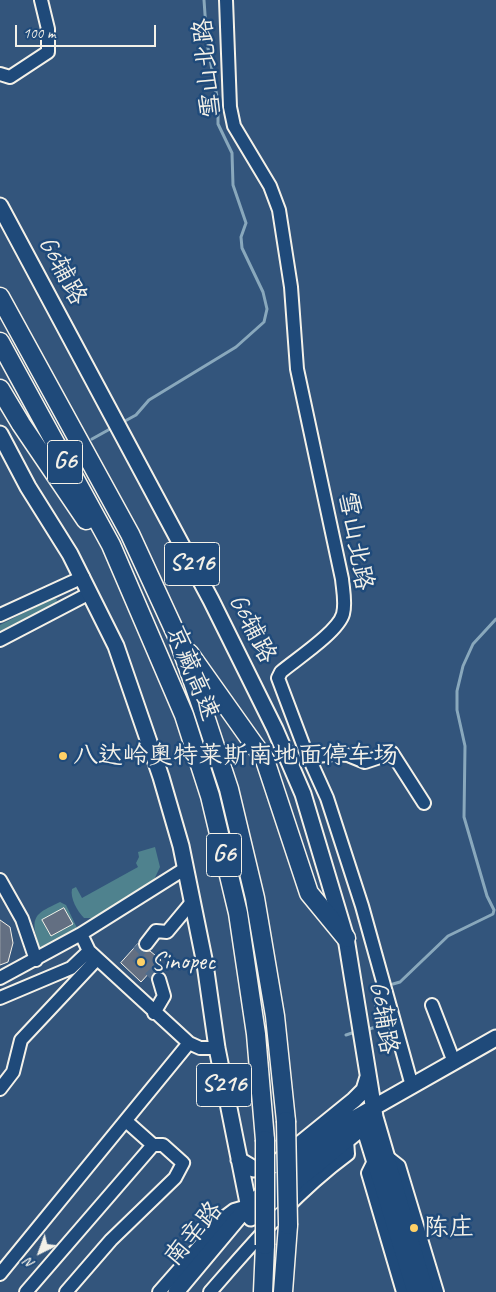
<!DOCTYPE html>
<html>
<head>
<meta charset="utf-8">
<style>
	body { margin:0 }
	#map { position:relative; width:496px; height:1292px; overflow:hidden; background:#33557c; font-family:Caveat,sans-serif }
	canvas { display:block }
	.north { position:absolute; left:15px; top:1227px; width:50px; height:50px; -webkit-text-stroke:4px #1f4a7a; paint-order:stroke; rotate:222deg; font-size:14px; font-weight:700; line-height:20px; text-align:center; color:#f4f1e8 }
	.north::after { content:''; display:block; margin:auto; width:18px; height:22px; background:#f4f1e8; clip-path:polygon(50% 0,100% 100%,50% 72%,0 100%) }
	.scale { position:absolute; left:15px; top:25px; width:141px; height:22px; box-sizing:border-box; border:2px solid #f4f1e8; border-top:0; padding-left:6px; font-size:15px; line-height:18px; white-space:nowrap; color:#f4f1e8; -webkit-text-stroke:4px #1f4a7a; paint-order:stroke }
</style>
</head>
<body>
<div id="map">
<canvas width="496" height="1292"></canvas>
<div class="north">N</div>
<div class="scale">100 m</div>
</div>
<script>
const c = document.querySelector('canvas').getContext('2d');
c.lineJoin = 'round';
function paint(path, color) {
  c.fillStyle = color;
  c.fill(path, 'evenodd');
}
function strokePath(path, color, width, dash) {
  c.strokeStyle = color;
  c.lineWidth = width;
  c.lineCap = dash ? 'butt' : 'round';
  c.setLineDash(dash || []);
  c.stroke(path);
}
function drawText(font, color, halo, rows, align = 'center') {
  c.font = font + ' Caveat,"LXGW WenKai TC",sans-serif';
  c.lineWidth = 5;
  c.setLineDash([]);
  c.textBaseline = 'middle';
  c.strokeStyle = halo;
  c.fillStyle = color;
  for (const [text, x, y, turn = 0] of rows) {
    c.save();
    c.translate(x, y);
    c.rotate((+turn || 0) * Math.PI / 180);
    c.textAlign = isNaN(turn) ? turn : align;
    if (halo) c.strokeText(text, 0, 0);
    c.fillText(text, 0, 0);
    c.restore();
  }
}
const green = new Path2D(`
	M 53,598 L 57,599 L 56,603 L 0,631 L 0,625 Z
	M 155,847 L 160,867 L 153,882 L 92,918 L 84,918 C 77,911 70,898 72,889 L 76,887 L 82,898 L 138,867 L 136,863 L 139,857 L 138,852 Z
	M 60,902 L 66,905 L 77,928 L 72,933 L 41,950 C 38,946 37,941 36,935 C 30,913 43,911 60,902 Z`);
const stream = new Path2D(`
	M 125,421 L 136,415 L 149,400 L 236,347 L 264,322 L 267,309 L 263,292 L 242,248 L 241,237 L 246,223 L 233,185 L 232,153 L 218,124 L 218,102 L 207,43 L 204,0
	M 92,439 L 110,429
	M 393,984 L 400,982 L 448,936 L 493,914 L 494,910 L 487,896 L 464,817 L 465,746 L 457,710 L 457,691 L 463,666 L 473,644 L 496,619
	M 369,1029 L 376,1027 L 376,990
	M 346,1035 L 352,1033`);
const building = new Path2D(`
	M 64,908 L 73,924 L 51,936 L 42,920 Z
	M 0,920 L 10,927 L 13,943 L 8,962 L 0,965 Z
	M 138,944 L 141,951 L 150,951 L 161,960 L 141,982 L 121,963 Z`);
const minorTunnel = new Path2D(`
	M 146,944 L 135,955 L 159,979`);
const minor = new Path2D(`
	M 226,0 L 230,107 L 234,126 L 270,186 L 279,210 L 291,287 L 297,369 L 342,579 C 343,590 346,603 343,614 C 338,632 295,660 281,672 L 278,678 L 304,747 L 327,798 L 362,906 L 412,1086
	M 0,74 L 10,77 L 48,52 L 48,29 L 41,0
	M 0,615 L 83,577
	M 0,640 L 90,593
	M 308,757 L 335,754 L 348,755 L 365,762 L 392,753 L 424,803
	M 0,880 L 22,919 L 36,960
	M 81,934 L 89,951 L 189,1043 L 200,1048 L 217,1048
	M 146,944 L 156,931 L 167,932 L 192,902
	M 0,978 L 81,934 L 186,868
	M 0,998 L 71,968 L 89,951
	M 432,1005 L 454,1062
	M 154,1013 L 164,996 L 159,979
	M 0,1089 L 13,1072 L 21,1040 L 97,959
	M 385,1155 L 399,1166 L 437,1292
	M 375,1159 L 368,1173 L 403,1292
	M 0,1274 L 189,1043
	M 26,1292 L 153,1145
	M 66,1292 L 111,1240 L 175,1178 L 183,1163 L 163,1145 L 153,1145 L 126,1121
	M 159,1292 L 226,1216 L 234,1210 L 248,1206
	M 210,1292 C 253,1243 295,1193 348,1154 L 347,1140`);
const major = new Path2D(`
	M 0,206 L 211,600 L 275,729 L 303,794 L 346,938 L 375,1117 L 426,1292
	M 0,434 L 28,487 L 70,554 L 116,646 L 161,777 L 181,846 L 205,964 L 217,1048 L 251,1218
	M 368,1119 L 364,1127 L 415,1292
	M 239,1160 L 254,1169 L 274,1165 L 354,1100 L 364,1090 L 368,1077
	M 258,1213 L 375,1117
	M 176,1292 L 248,1206 L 348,1122 L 496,1038`);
const highway = new Path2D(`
	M 0,297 L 130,534 L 177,636 L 203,710 L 229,789 L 255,898 L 275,1016 L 286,1121
	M 0,342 L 111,545 L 184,715 L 210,796 L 238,913 L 256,1034 L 265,1140
	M 0,389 L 21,424 L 86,520
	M 189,653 L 265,760 L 309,893 L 346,938
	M 263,1292 L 265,1245
	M 283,1292 L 288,1225`);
const highwayBridge = new Path2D(`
	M 286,1121 L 288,1225
	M 265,1140 L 265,1245`);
const markers = [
	[63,756,5,"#ffd166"],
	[141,962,5,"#ffd166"],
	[414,1228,5,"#ffd166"]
];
const shields = [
	[65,462,35],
	[192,564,55],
	[224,855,35],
	[224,1085,55]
];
const shieldNames = [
	["G6",65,462],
	["S216",192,564],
	["G6",224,855],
	["S216",224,1085]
];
const streetNames = [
	["雪山北路",208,68,-95],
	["G6辅路",62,271,62],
	["雪山北路",355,541,80],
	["G6辅路",252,629,63],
	["京藏高速",192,673,68],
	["G6辅路",383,1018,81],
	["南辛路",194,1234,-50]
];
const poiNames = [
	["八达岭奥特莱斯南地面停车场",73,756],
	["Sinopec",151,962],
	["陈庄",424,1228]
];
paint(green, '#4f828e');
strokePath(stream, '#89a8bc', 3);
paint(building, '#636f82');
strokePath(building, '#f4f1e8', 1);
strokePath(minorTunnel, '#506c8c', 12, [12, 6]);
strokePath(minor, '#f4f1e8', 16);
strokePath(major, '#f4f1e8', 19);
strokePath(highway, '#f4f1e8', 21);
strokePath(minor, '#1f4a7a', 12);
strokePath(major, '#1f4a7a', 15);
strokePath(highway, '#1f4a7a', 18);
strokePath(highwayBridge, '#f4f1e8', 21, []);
strokePath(highwayBridge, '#1f4a7a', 18);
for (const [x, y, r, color] of markers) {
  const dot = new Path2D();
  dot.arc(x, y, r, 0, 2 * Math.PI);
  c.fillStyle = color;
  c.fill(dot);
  strokePath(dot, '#1f4a7a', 2);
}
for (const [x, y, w] of shields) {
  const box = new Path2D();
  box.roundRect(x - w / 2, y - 21.5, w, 43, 4);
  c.fillStyle = '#1f4a7a';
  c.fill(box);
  strokePath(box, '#f4f1e8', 1);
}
drawText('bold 24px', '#f4f1e8', null, shieldNames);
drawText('25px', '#f4f1e8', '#1f4a7a', streetNames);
drawText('25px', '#f4f1e8', '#1f4a7a', poiNames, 'left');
</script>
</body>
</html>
